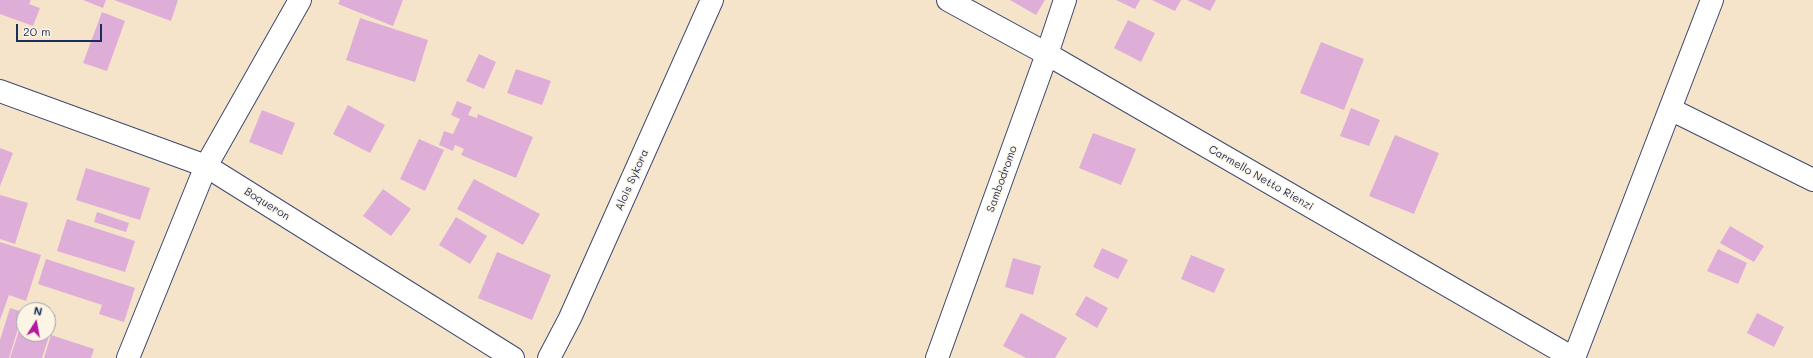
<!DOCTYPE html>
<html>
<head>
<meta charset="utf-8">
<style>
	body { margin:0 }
	#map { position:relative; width:1813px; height:358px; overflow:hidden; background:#f5e4ca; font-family:Mali,sans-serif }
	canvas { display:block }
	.north { position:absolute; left:16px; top:302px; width:40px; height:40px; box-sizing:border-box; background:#fcf5e5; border:1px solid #a2a6af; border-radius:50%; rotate:11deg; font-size:11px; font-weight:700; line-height:16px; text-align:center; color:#1b2f5e }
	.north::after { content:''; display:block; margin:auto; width:14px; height:18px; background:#b5179e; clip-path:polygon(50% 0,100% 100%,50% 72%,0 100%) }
	.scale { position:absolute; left:16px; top:24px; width:86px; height:18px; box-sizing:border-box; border:2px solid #1b2f5e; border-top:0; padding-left:5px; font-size:12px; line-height:14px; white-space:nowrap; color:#1b2f5e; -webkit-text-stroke:3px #fcf5e5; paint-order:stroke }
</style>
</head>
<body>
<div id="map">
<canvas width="1813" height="358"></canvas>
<div class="north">N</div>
<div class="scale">20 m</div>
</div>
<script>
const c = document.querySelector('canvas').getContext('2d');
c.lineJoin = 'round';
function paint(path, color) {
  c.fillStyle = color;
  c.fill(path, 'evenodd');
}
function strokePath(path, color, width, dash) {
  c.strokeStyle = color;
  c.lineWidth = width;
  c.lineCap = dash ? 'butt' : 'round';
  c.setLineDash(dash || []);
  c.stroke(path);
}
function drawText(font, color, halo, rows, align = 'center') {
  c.font = font + ' Mali,sans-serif';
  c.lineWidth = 3;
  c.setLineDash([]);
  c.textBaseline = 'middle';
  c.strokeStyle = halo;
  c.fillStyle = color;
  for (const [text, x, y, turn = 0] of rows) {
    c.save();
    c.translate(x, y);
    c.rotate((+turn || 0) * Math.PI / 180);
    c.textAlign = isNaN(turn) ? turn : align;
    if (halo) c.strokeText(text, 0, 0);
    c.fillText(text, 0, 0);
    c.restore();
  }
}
const building = new Path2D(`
	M 0,0 L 31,0 L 29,4 L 40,8 L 33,26 L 0,14 Z
	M 83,0 L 106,0 L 103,8 Z
	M 114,0 L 178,0 L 171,21 Z
	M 340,0 L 403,0 L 393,26 L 338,4 Z
	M 1010,0 L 1045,0 L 1036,15 Z
	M 1116,0 L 1140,0 L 1135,9 Z
	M 1152,0 L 1181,0 L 1175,11 Z
	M 1187,0 L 1216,0 L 1210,11 Z
	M 102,12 L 125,21 L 107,71 L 83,63 Z
	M 360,18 L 428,40 L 415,82 L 346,60 Z
	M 1128,20 L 1155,33 L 1141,62 L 1114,48 Z
	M 1321,42 L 1364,59 L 1344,110 L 1300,93 Z
	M 479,54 L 496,62 L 484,89 L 466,81 Z
	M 516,69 L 551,81 L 542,105 L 507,93 Z
	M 457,101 L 472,107 L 468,115 L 477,118 L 478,114 L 533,137 L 516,178 L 461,155 L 464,149 L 455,145 L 453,151 L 439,145 L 444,131 L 453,134 L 460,119 L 451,115 Z
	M 348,105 L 385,125 L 370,153 L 333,134 Z
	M 1351,108 L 1380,120 L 1369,146 L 1340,136 Z
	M 262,110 L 295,123 L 282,155 L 249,142 Z
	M 1093,133 L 1136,149 L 1121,185 L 1079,168 Z
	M 1395,135 L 1439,153 L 1414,214 L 1369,196 Z
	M 419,139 L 444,150 L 425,191 L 400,179 Z
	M 0,148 L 13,153 L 0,186 Z
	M 86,168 L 150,188 L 140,220 L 76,200 Z
	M 474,179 L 540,214 L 523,245 L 457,209 Z
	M 383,189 L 411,209 L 391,236 L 363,216 Z
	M 0,195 L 28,203 L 15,244 L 0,239 Z
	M 97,212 L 129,223 L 126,232 L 94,222 Z
	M 456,217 L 487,236 L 470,264 L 439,245 Z
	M 67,219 L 135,241 L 125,272 L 57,251 Z
	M 1730,226 L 1764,246 L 1754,262 L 1720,243 Z
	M 0,242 L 41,255 L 26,301 L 9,295 L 0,320 Z
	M 1102,248 L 1128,260 L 1118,279 L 1093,267 Z
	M 1718,249 L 1747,263 L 1738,284 L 1707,271 Z
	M 497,252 L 551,275 L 532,320 L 478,298 Z
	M 1191,255 L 1225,269 L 1214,293 L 1181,279 Z
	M 1013,258 L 1041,266 L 1033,295 L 1005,287 Z
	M 46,259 L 135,288 L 124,322 L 99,314 L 102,305 L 38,284 Z
	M 1086,296 L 1108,308 L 1097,328 L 1075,315 Z
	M 27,306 L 39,310 L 25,310 Z
	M 10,308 L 23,312 L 9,358 L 0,358 L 0,340 Z
	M 48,313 L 56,315 L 42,358 L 10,358 L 24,315 L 24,334 L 48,334 Z
	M 1021,313 L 1067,338 L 1055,358 L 1026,358 L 1003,346 Z
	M 1757,313 L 1784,327 L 1774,347 L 1747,333 Z
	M 51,335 L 94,349 L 91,358 L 44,358 Z`);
const minor = new Path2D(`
	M 948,0 L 1047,54 L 1573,358
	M 0,91 L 206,166 L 513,358
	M 1670,109 L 1813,180
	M 128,358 L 206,166 L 300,0
	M 937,358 L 1047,54 L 1065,0
	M 1574,358 L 1712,0`);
const tertiary = new Path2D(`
	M 549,358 L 570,318 L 712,0`);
const streetNames = [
	["Carmello Netto Rienzi",1261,178,30],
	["Sambodromo",1002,179,-70],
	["Alois Sykora",632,180,-66],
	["Boqueron",267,204,32]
];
paint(building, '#deaed9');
strokePath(minor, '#3c4a6e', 24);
strokePath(tertiary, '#3c4a6e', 24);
strokePath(minor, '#fff', 22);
strokePath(tertiary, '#fff', 22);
drawText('11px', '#1b2f5e', '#fcf5e5', streetNames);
</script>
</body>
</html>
